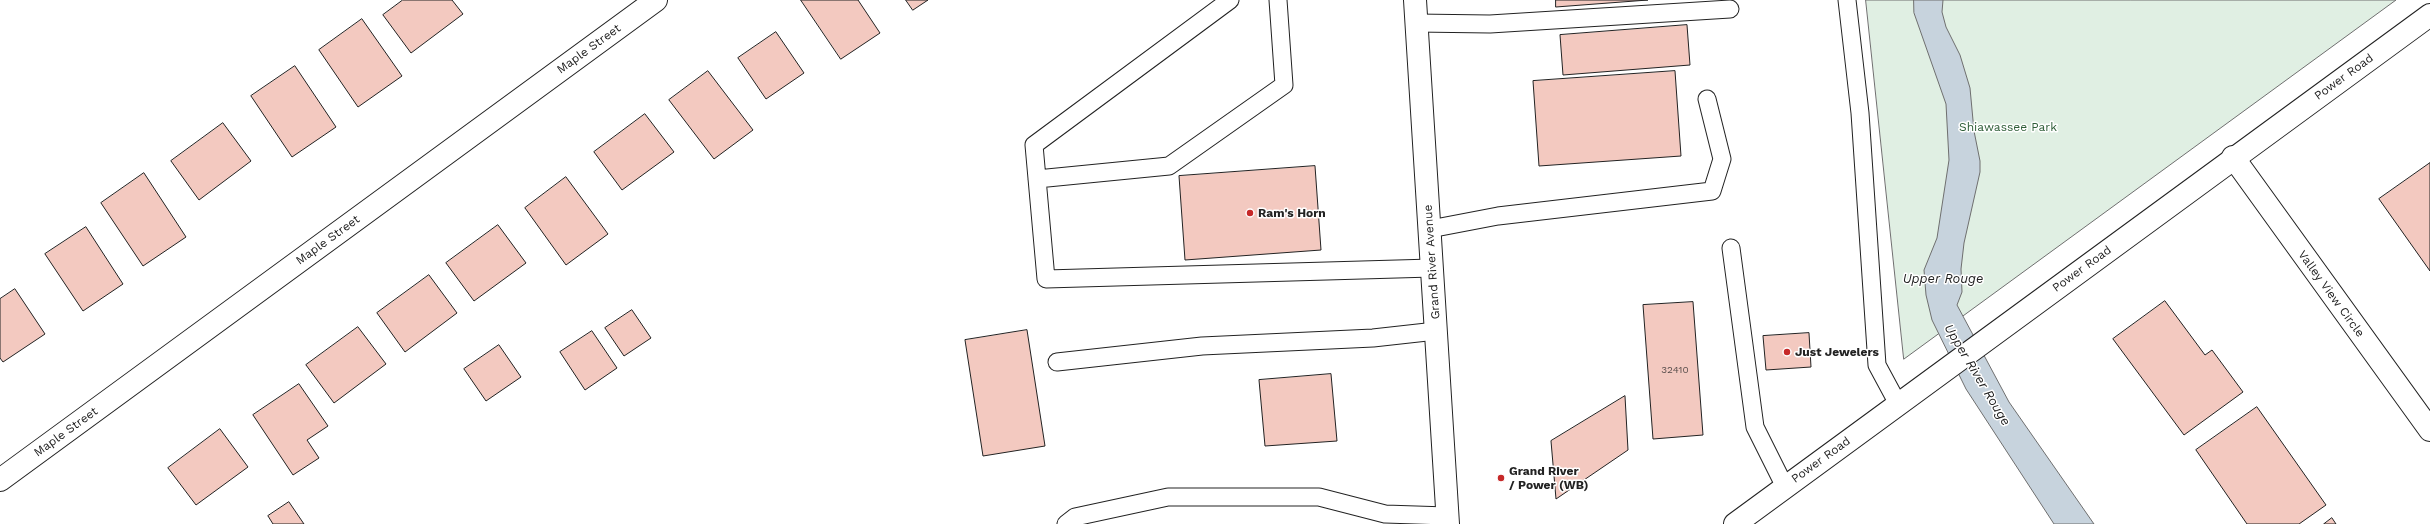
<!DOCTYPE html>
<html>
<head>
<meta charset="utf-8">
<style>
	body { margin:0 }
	canvas { display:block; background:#fff }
</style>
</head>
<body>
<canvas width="2430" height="524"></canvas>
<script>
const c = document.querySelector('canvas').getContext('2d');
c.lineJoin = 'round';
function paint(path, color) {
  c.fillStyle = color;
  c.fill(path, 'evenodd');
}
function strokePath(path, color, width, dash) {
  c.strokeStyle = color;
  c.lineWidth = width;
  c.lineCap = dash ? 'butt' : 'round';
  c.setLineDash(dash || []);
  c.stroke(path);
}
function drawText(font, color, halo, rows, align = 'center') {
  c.font = font + ' "Work Sans",sans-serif';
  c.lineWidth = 3;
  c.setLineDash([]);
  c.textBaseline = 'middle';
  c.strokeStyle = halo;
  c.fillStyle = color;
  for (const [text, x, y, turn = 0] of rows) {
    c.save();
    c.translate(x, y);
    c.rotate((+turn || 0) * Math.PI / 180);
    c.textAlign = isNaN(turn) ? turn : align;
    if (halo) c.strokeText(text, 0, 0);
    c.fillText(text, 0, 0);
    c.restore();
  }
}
const green = new Path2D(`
	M 1866,0 L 2396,0 L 1904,359 Z`);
const water = new Path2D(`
	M 1914,0 L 1943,0 L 1942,12 L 1946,27 L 1960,55 L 1970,88 L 1974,131 L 1980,161 L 1980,172 L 1964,243 L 1961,269 L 1962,292 L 1957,305 L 2009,402 L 2094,524 L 2054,524 L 1966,389 L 1932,320 L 1926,295 L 1924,270 L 1937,238 L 1949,160 L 1946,104 L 1914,13 Z`);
const building = new Path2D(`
	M 403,0 L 452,0 L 463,14 L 411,53 L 383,15 Z
	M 801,0 L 858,0 L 880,33 L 841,59 Z
	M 906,0 L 928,0 L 913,10 Z
	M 1556,0 L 1648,0 L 1556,7 Z
	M 362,19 L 402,76 L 358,107 L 319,50 Z
	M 1687,25 L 1690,65 L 1563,75 L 1560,35 Z
	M 776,32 L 804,73 L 766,99 L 738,58 Z
	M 295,66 L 336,127 L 292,157 L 251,96 Z
	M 708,71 L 753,130 L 714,159 L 669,100 Z
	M 1675,71 L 1681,156 L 1539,166 L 1533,81 Z
	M 645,114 L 674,152 L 622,190 L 594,152 Z
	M 223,123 L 251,161 L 199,200 L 171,161 Z
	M 2430,163 L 2430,271 L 2379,199 Z
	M 1315,166 L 1321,250 L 1185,260 L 1179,176 Z
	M 144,173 L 186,237 L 143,266 L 101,203 Z
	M 566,177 L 608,234 L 566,265 L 525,208 Z
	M 498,225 L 526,263 L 474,301 L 446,263 Z
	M 86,227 L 123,284 L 83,311 L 45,254 Z
	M 429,275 L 457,313 L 405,352 L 377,313 Z
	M 15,289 L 45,334 L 3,362 L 0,358 L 0,299 Z
	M 2165,301 L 2205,355 L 2212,350 L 2243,392 L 2184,435 L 2113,339 Z
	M 1693,302 L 1703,435 L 1653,439 L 1643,305 Z
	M 632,310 L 651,338 L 624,356 L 605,328 Z
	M 358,327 L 386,364 L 334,403 L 306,365 Z
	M 1027,330 L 1045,446 L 983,456 L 965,340 Z
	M 592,331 L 617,368 L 585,390 L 560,352 Z
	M 1809,333 L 1811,367 L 1766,370 L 1763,336 Z
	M 499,345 L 521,377 L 486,401 L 464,369 Z
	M 1331,374 L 1337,441 L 1265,446 L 1259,380 Z
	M 299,384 L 328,426 L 307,440 L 319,458 L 293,475 L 253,415 Z
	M 1625,396 L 1628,450 L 1556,499 L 1551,441 Z
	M 2257,407 L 2326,505 L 2299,524 L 2247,524 L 2196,450 Z
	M 220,429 L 248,467 L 196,505 L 168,468 Z
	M 289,502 L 304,524 L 273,524 L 268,516 Z
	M 2332,518 L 2336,524 L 2324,524 Z`);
const lane = new Path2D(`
	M 1230,0 L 1034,145 L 1046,279 L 1432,268
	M 1847,0 L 1860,113 L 1877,365 L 1898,404
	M 1416,23 L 1490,24 L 1730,9
	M 1037,179 L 1169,166 L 1284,85 L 1278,0
	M 1430,229 L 1498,216 L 1712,191 L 1722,159 L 1707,99
	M 1731,248 L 1755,427 L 1785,487
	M 1057,362 L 1202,346 L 1373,338 L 1436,331
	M 1066,524 L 1075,517 L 1168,497 L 1319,497 L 1385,514 L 1447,516`);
const street = new Path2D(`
	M 2233,157 L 2430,430
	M 0,480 L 656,0`);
const secondary = new Path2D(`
	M 1415,0 L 1448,524
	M 1735,524 L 2430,15`);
const markers = [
	[1250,213,4,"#c62828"],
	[1787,352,4,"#c62828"],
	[1501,478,4,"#c62828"]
];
const numberNames = [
	["32410",1675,370]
];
const streetNames = [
	["Maple Street",589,49,-36],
	["Power Road",2344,77,-36],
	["Maple Street",328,240,-36],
	["Grand River Avenue",1432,262,-94],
	["Power Road",2082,269,-36],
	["Valley View Circle",2331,294,54],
	["Maple Street",66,432,-36],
	["Power Road",1821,460,-36]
];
const parkNames = [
	["Shiawassee Park",2008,127]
];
const poiNames = [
	["Ram's Horn",1258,213],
	["Just Jewelers",1795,352],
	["Grand River",1509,471],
	["/ Power (WB)",1509,485]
];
const waterNames = [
	["Upper Rouge",1943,279],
	["Upper River Rouge",1977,375,59]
];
paint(green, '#e0efe3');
strokePath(green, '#6f6f6f', 1);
paint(water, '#c7d3dd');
strokePath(water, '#6f6f6f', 1);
paint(building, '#f3c9c0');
strokePath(building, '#222', 1);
strokePath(lane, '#222', 19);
strokePath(street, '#222', 24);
strokePath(secondary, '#222', 24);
strokePath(lane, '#fff', 17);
strokePath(street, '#fff', 22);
strokePath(secondary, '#fff', 22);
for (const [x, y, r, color] of markers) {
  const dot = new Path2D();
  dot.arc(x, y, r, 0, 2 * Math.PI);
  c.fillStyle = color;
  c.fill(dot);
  strokePath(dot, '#fff', 1.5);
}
drawText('10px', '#564c4a', null, numberNames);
drawText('12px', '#222', '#fff', streetNames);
drawText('12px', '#2f5e38', '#fff', parkNames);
drawText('bold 12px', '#222', '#fff', poiNames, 'left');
drawText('italic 13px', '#222', '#fff', waterNames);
</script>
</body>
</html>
